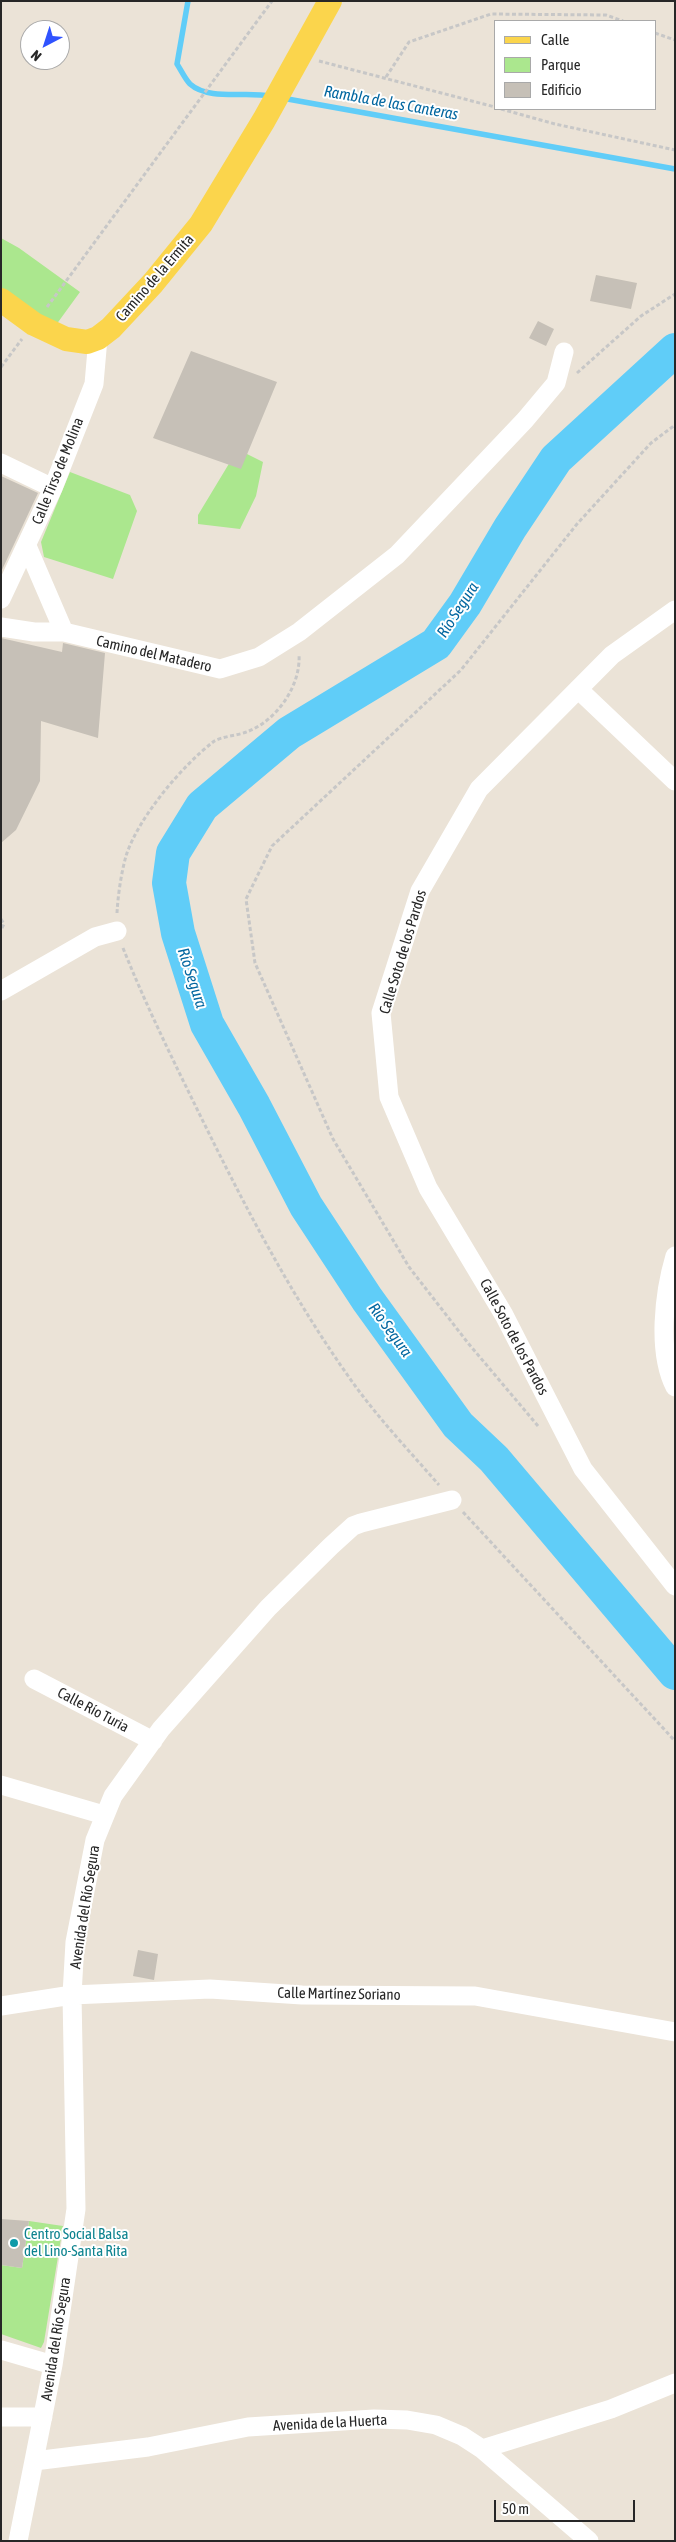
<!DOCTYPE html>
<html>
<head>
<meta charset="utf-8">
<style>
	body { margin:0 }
	#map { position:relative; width:676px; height:2542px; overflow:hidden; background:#ebe3d7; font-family:"Asap Condensed",sans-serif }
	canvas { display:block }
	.frame { position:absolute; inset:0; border:2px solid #272727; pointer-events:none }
	.legend { position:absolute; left:494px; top:20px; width:162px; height:90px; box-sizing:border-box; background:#fff; border:1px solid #a9a9a9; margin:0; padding:6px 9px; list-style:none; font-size:15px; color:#272727 }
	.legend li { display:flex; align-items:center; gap:10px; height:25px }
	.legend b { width:25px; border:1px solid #a9a9a9 }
	.north { position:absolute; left:20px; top:20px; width:50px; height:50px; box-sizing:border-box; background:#fff; border:1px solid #a9a9a9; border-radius:50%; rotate:220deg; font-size:14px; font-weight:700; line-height:20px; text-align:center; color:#272727 }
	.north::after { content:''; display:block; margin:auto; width:18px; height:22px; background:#3053ff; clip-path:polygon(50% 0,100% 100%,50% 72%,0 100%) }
	.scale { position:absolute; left:494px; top:2500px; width:141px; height:22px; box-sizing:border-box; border:2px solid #272727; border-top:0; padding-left:6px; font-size:15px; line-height:18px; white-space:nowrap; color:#272727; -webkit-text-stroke:4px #fff; paint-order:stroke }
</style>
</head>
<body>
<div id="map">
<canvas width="676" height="2542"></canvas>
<div class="frame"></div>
<ul class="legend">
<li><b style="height:6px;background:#fbd54c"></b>Calle</li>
<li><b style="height:14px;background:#abe78e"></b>Parque</li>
<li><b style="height:14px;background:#c6c0b7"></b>Edificio</li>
</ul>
<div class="north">N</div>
<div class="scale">50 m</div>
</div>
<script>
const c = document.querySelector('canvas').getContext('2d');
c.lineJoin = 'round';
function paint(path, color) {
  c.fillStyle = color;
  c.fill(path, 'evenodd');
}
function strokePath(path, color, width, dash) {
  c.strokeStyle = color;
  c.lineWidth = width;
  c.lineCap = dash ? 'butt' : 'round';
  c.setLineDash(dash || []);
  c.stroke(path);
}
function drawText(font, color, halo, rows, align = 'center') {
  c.font = font + ' "Asap Condensed",sans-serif';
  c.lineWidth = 4;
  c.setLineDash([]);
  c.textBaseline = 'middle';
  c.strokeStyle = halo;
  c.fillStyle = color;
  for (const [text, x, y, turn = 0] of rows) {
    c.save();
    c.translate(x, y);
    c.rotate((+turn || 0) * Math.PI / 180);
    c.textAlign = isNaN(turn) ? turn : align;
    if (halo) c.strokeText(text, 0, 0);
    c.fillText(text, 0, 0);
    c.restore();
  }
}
const green = new Path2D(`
	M 1,238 L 19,248 L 80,292 L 56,325 L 1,292 Z
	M 245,453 L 263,462 L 256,496 L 240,529 L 198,524 L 198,515 L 230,462 Z
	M 70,472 L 130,495 L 137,511 L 113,579 L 44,557 L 41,542 Z
	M 29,2221 L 63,2226 L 44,2342 L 41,2348 L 1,2334 L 1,2265 L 22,2268 Z`);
const stream = new Path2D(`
	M 188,1 L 177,64 C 181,70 185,79 190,84 C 209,101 247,91 270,96
	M 282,98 L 675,169`);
const river = new Path2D(`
	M 675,350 L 556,459 L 510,528 L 465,604 L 436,644 L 289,733 L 202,806 L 173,853 L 169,883 L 178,933 L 207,1024 L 254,1106 L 306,1206 L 367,1299 L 458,1425 L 494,1459 L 675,1673`);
const building = new Path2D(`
	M 596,275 L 637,283 L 631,309 L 590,301 Z
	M 538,321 L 554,329 L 546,346 L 529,338 Z
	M 191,351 L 277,382 L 241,469 L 153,438 Z
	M 1,476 L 38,493 L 1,572 Z
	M 1,638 L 62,652 L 63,643 L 105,653 L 98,738 L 41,721 L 40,781 L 16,830 L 1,843 Z
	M 138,1950 L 158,1954 L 154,1980 L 133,1976 Z
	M 1,2219 L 29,2221 L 22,2268 L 1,2265 Z`);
const path = new Path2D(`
	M 655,33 L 675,40
	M 319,61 L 495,107
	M 386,77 L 409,42 L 491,14 L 606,15 L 623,21
	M 501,109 L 555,124 L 675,150
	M 47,307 L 272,1
	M 1,367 L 22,339
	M 577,373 L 641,316 L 675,294
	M 117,913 C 118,895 121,874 126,856 C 138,818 181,767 213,742 C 221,736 238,736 249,731 C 278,719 301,685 299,654
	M 1,919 L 4,924 L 1,930
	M 123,948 C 145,1003 171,1056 197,1109 C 244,1205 293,1300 356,1387 C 381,1421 411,1453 439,1485
	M 538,1426 L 468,1343 L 409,1267 L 333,1139 L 255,963 L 246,899 L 272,846 L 461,670 L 577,524 L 651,443 L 675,425
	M 463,1512 L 675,1741`);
const minor = new Path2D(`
	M 1,463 L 53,488
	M 27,546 L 64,632
	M 1,599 L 53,488 L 94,384 L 98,338
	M 675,610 L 612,655 L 479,789 L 420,891 L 381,1013 L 389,1097 L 428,1188 L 504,1315 L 583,1469 L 675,1586
	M 1,627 L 34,632 L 64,632 L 220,669 L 259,657 L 299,632 L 397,555 L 525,420 L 556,383 L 564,352
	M 578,689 L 675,781
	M 1,991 L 95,937 L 117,931
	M 675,1256 C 664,1293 657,1352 675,1387
	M 34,1679 L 153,1741
	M 1,1785 L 104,1815
	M 1,2006 L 72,1995 L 210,1989 L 302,1995 L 475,1996 L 675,2032
	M 1,2350 L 53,2365
	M 1,2417 L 43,2417
	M 482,2449 L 611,2409 L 675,2383
	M 34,2461 L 148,2447 L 248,2427 L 374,2419 L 407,2420 L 436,2425 L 462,2436 L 482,2449 L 589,2541
	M 18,2541 L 53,2365 L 76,2209 L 72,1995 L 75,1942 L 95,1840 L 113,1796 L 161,1729 L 268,1608 L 331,1546 L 353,1526 L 361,1523 L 452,1500`);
const major = new Path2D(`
	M 1,300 L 34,324 L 66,339 L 87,342 L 98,338 L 111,328 L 153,283 L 201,224 L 264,120 L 330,1`);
const markers = [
	[14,2243,5,"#0f9aa8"]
];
const streetNames = [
	["Camino de la Ermita",155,278,-49],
	["Calle Tirso de Molina",58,471,-68],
	["Camino del Matadero",154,654,13],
	["Calle Soto de los Pardos",403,952,-73],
	["Calle Soto de los Pardos",514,1337,62],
	["Calle Río Turia",93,1710,28],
	["Avenida del Río Segura",85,1907,-81],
	["Calle Martínez Soriano",339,1994,1],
	["Avenida del Río Segura",56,2339,-81],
	["Avenida de la Huerta",330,2423,-3]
];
const cultureNames = [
	["Centro Social Balsa",24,2234],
	["del Lino-Santa Rita",24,2251]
];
const waterNames = [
	["Rambla de las Canteras",391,103,10],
	["Río Segura",458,610,-57],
	["Río Segura",192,978,72],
	["Río Segura",390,1330,54]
];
paint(green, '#abe78e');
strokePath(stream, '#60cdf8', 5.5);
strokePath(river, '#60cdf8', 34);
paint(building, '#c6c0b7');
strokePath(path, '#c7c7c7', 3, [4, 2.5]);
strokePath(minor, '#fff', 19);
strokePath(major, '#fbd54c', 24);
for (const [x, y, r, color] of markers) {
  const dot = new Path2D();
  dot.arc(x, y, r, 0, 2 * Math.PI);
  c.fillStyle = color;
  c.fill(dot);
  strokePath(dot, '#fff', 2);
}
drawText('15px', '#272727', '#fff', streetNames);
drawText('15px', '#0d838f', '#fff', cultureNames, 'left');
drawText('italic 16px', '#0367a0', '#fff', waterNames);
</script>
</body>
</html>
